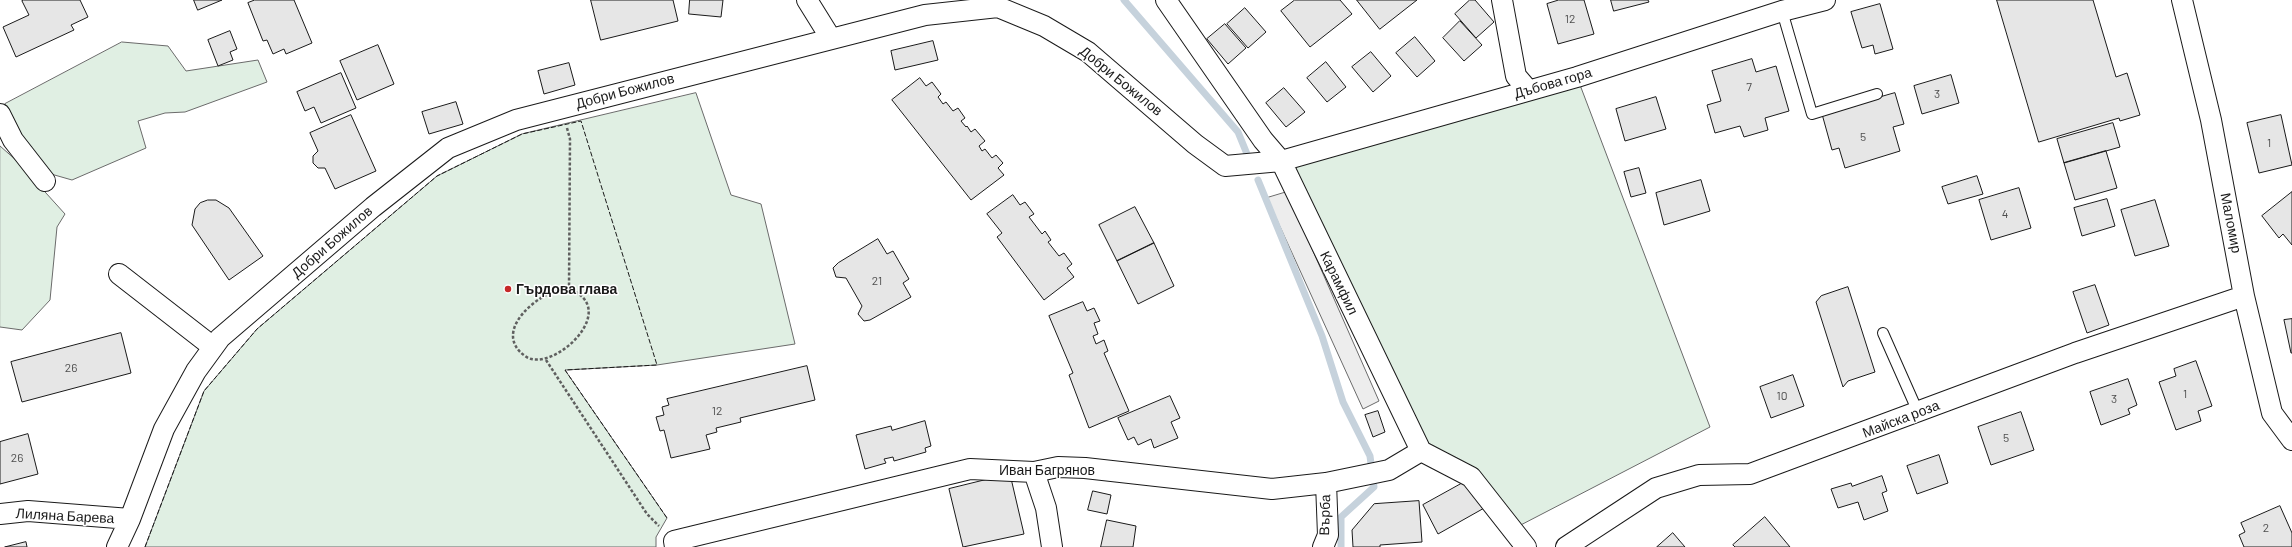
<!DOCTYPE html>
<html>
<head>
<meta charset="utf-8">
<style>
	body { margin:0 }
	canvas { display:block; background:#fff }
</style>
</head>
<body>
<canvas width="2292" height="547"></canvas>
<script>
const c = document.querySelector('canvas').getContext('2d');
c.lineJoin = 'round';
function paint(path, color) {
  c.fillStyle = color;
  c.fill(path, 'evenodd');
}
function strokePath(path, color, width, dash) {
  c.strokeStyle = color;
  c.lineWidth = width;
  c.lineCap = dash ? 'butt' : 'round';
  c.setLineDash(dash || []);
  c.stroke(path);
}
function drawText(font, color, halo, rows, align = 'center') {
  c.font = font + ' Barlow,sans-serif';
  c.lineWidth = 3;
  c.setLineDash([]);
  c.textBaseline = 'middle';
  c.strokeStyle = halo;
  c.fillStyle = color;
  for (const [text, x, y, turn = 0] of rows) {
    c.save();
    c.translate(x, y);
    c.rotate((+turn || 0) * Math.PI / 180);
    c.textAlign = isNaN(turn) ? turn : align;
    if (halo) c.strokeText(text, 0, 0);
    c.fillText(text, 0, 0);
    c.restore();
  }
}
const green = new Path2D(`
	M 122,42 L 168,46 L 186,71 L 258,60 L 267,82 L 185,112 L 165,113 L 138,121 L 146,148 L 72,180 L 51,174 L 20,136 L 5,104 Z
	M 1577,77 L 1710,427 L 1513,529 L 1471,477 L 1421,451 L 1281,161 Z
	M 696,93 L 731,195 L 761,204 L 795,344 L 657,365 L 565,370 L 667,518 L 656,537 L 656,547 L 145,547 L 204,391 L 257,329 L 437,176 L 522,134 Z
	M 0,146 L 17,161 L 65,214 L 57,227 L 50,300 L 22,330 L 0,327 Z`);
const parking = new Path2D(`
	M 1287,192 L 1379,401 L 1363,409 L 1267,198 Z`);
const stream = new Path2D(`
	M 1124,0 L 1238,132 L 1247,154
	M 1258,180 L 1322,336 L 1343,402 L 1370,456 L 1374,487 L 1341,517 L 1341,547`);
const building = new Path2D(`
	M 24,0 L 80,0 L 88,17 L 71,25 L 74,30 L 16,57 L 3,27 L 29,15 L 22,1 Z
	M 194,0 L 222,0 L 198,10 Z
	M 255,0 L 294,0 L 312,43 L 286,54 L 284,49 L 273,54 L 267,40 L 263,41 L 248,3 Z
	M 591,0 L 673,0 L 678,21 L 601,40 Z
	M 690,0 L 723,0 L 721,17 L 689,14 Z
	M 1295,0 L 1340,0 L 1352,14 L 1310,47 L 1281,11 Z
	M 1357,0 L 1417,0 L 1380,29 Z
	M 1470,0 L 1475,0 L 1494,22 L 1476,38 L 1455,14 Z
	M 1559,0 L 1584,0 L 1594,34 L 1558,44 L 1547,4 Z
	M 1611,0 L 1648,0 L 1649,2 L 1614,11 Z
	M 1997,0 L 2093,0 L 2116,77 L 2127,73 L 2140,115 L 2120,121 L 2119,118 L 2039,142 Z
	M 1880,4 L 1893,49 L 1875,54 L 1873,45 L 1862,48 L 1851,12 Z
	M 1245,8 L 1266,32 L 1248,48 L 1227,24 Z
	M 1460,21 L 1482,45 L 1464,61 L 1443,38 Z
	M 1225,24 L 1246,48 L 1228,64 L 1207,39 Z
	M 230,31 L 237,49 L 230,52 L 233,60 L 218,66 L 208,40 Z
	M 1415,37 L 1435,61 L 1417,77 L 1396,53 Z
	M 933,41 L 938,60 L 895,70 L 891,51 Z
	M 378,45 L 394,84 L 357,100 L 340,61 Z
	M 1371,52 L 1391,76 L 1373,92 L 1352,67 Z
	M 1752,59 L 1756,72 L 1776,66 L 1789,111 L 1765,118 L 1768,130 L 1744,137 L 1740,126 L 1715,133 L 1707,105 L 1721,101 L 1712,71 Z
	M 1326,62 L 1346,87 L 1327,102 L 1307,78 Z
	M 569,63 L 575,85 L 544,94 L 538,71 Z
	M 341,73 L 356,108 L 321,123 L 314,107 L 305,111 L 297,92 Z
	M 1951,75 L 1959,103 L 1922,114 L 1914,86 Z
	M 920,78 L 926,86 L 932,82 L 941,94 L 938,97 L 943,104 L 946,102 L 953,111 L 958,108 L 965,118 L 961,121 L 966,127 L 967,126 L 971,132 L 975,129 L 985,141 L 979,146 L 982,151 L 985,149 L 992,158 L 996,155 L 1003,163 L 998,168 L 1004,175 L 971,200 L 892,100 Z
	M 1284,88 L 1305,112 L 1286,127 L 1266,103 Z
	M 1895,93 L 1904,124 L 1893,127 L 1900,151 L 1845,168 L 1839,148 L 1832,150 L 1822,114 Z
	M 1656,97 L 1666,129 L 1625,141 L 1616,109 Z
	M 456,102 L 463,124 L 429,134 L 422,112 Z
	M 351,115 L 376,171 L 335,189 L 325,168 L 318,168 L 313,163 L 313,156 L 318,151 L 310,133 Z
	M 2281,115 L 2292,165 L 2259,173 L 2247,123 Z
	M 2113,123 L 2120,147 L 2064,163 L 2057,139 Z
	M 2106,151 L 2117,188 L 2075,200 L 2064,163 Z
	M 1639,168 L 1646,193 L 1631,197 L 1624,172 Z
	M 1977,176 L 1983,194 L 1948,204 L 1942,187 Z
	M 1701,180 L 1710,211 L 1664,225 L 1656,193 Z
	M 2019,188 L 2031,228 L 1991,240 L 1979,200 Z
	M 2292,192 L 2292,245 L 2283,234 L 2279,238 L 2262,216 Z
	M 1013,195 L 1020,205 L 1025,202 L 1034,214 L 1029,217 L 1042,234 L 1045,231 L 1051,240 L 1048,242 L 1059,256 L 1064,253 L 1072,264 L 1067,268 L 1074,277 L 1044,300 L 997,237 L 1002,233 L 987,214 Z
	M 2107,199 L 2115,226 L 2082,236 L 2074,208 Z
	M 208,200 L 216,200 L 229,208 L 263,256 L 229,280 L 192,225 L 195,209 L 200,203 Z
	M 2155,200 L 2169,246 L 2135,256 L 2121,210 Z
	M 1135,207 L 1154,243 L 1117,261 L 1099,225 Z
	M 878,239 L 887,254 L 893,251 L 909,279 L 903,283 L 911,297 L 870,320 L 864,321 L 858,314 L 862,306 L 846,278 L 836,277 L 833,268 L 838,263 Z
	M 1154,243 L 1174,286 L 1138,304 L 1117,261 Z
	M 2095,285 L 2109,325 L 2087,333 L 2073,292 Z
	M 1848,287 L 1875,372 L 1848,381 L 1843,387 L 1816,302 L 1821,296 Z
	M 1083,302 L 1087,311 L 1094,308 L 1100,321 L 1094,323 L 1098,334 L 1093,336 L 1096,344 L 1104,340 L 1108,351 L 1104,353 L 1129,411 L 1089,428 L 1069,375 L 1073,373 L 1049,316 Z
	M 2292,319 L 2292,353 L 2291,353 L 2284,320 Z
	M 121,333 L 131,373 L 22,402 L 11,362 Z
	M 2196,361 L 2212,406 L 2198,411 L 2201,421 L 2176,430 L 2159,382 L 2176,376 L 2174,369 Z
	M 807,366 L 815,400 L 740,418 L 741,422 L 716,428 L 717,432 L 706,435 L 710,449 L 671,458 L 664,430 L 660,431 L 656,417 L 664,415 L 662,407 L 669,405 L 667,399 Z
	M 1793,375 L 1804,406 L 1771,418 L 1760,387 Z
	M 2128,379 L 2137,405 L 2128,409 L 2130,414 L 2101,425 L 2090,392 Z
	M 1170,396 L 1180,418 L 1171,422 L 1178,438 L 1154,448 L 1151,439 L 1138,445 L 1134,437 L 1128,440 L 1118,418 Z
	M 1378,411 L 1385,432 L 1373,437 L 1365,415 Z
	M 2021,412 L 2034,450 L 1991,465 L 1978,427 Z
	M 925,421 L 931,446 L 925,448 L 926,452 L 894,461 L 893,457 L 884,459 L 886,463 L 865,469 L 856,435 L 891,426 L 892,430 Z
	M 28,434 L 38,474 L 0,484 L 0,442 Z
	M 1939,455 L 1948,483 L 1917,494 L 1907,466 Z
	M 1010,474 L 1024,534 L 963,547 L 949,489 Z
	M 1882,476 L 1887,491 L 1882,493 L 1888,511 L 1864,520 L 1858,502 L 1838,508 L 1831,489 L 1851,483 L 1852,486 Z
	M 1470,479 L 1486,507 L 1438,534 L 1423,505 Z
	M 1093,491 L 1111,495 L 1107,514 L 1088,510 Z
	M 1419,501 L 1422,542 L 1380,545 L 1380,547 L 1353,547 L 1352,530 L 1374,504 Z
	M 2280,506 L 2292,533 L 2292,547 L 2244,547 L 2239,535 L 2245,532 L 2241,523 Z
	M 1765,517 L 1790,547 L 1735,547 L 1733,545 Z
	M 1107,520 L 1136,526 L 1133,547 L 1101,547 Z
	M 1673,533 L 1685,547 L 1657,547 Z
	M 26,542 L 27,547 L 5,547 Z`);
const path = new Path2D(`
	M 567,128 L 570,139 L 569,289
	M 566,288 C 626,307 551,376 525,356 C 490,331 540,291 566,288 Z
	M 546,360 L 647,514 L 659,526`);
const service = new Path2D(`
	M 1782,11 L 1812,114 L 1877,94
	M 1883,333 L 1918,412`);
const minor = new Path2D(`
	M 807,0 L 830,37
	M 1166,0 L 1263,140 L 1281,161 L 1421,451 L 1471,477 L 1526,547
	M 1502,0 L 1516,76 L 1528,90
	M 2182,0 L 2211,120 L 2244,296 L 2272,413 L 2292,440
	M 0,114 L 13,140 L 45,181
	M 119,274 L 213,347
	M 1034,472 L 1046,508 L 1052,547
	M 0,514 L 28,511 L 130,519
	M 117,547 L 130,519 L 164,429 L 196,371 L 220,338 L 373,207 L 448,148 L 516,120 L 925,15 L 998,7 L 1044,26 L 1088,52 L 1195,144 L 1225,166 L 1281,161 L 1577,77 L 1782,11 L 1825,0
	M 675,547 L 674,541 L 970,469 L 1034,472 L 1058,467 L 1085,468 L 1272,489 L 1326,483 L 1389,470 L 1421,451
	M 1323,547 L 1328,535 L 1326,483
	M 1566,547 L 1656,488 L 1699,475 L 1750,474 L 2075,353 L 2244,296`);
const fence = new Path2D(`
	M 145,547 L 204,391 L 257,329 L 437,176 L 522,134 L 581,121 L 657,365 L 565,370 L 667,518`);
const markers = [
	[508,289,4,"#c62828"]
];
const numberNames = [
	["12",1570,19],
	["7",1749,87],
	["3",1937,94],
	["5",1863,137],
	["1",2269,143],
	["4",2005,214],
	["21",877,281],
	["26",71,368],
	["1",2185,394],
	["10",1782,396],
	["3",2114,399],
	["12",717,411],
	["5",2006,438],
	["26",17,458],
	["2",2266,528]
];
const streetNames = [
	["Добри Божилов",1121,81,39],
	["Дъбова гора",1553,83,-16],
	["Добри Божилов",625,91,-15],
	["Маломир",2231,223,79],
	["Добри Божилов",332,242,-41],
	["Карамфил",1339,283,64],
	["Майска роза",1901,419,-21],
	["Иван Багрянов",1047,470],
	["Върба",1325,515,-88],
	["Лиляна Барева",65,516,3]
];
const poiNames = [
	["Гърдова глава",516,289]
];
paint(green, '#e0efe3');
strokePath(green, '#6a6a6a', 1);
paint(parking, '#ededed');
strokePath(parking, '#6a6a6a', 1);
strokePath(stream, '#c6d2dc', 7);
paint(building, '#e6e6e6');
strokePath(building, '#1a1a1a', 1);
strokePath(service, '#1a1a1a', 12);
strokePath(minor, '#1a1a1a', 22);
strokePath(path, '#5f5f5f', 2.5, [3, 2]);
strokePath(service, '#fff', 10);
strokePath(minor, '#fff', 20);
strokePath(fence, '#1a1a1a', 1, [5, 2]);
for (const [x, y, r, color] of markers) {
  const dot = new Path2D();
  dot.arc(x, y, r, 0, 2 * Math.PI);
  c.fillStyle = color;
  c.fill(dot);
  strokePath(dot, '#fff', 1.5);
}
drawText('12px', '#4d4d4d', null, numberNames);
drawText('14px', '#1a1a1a', '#fff', streetNames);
drawText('bold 14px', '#1a1a1a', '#fff', poiNames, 'left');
</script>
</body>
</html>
